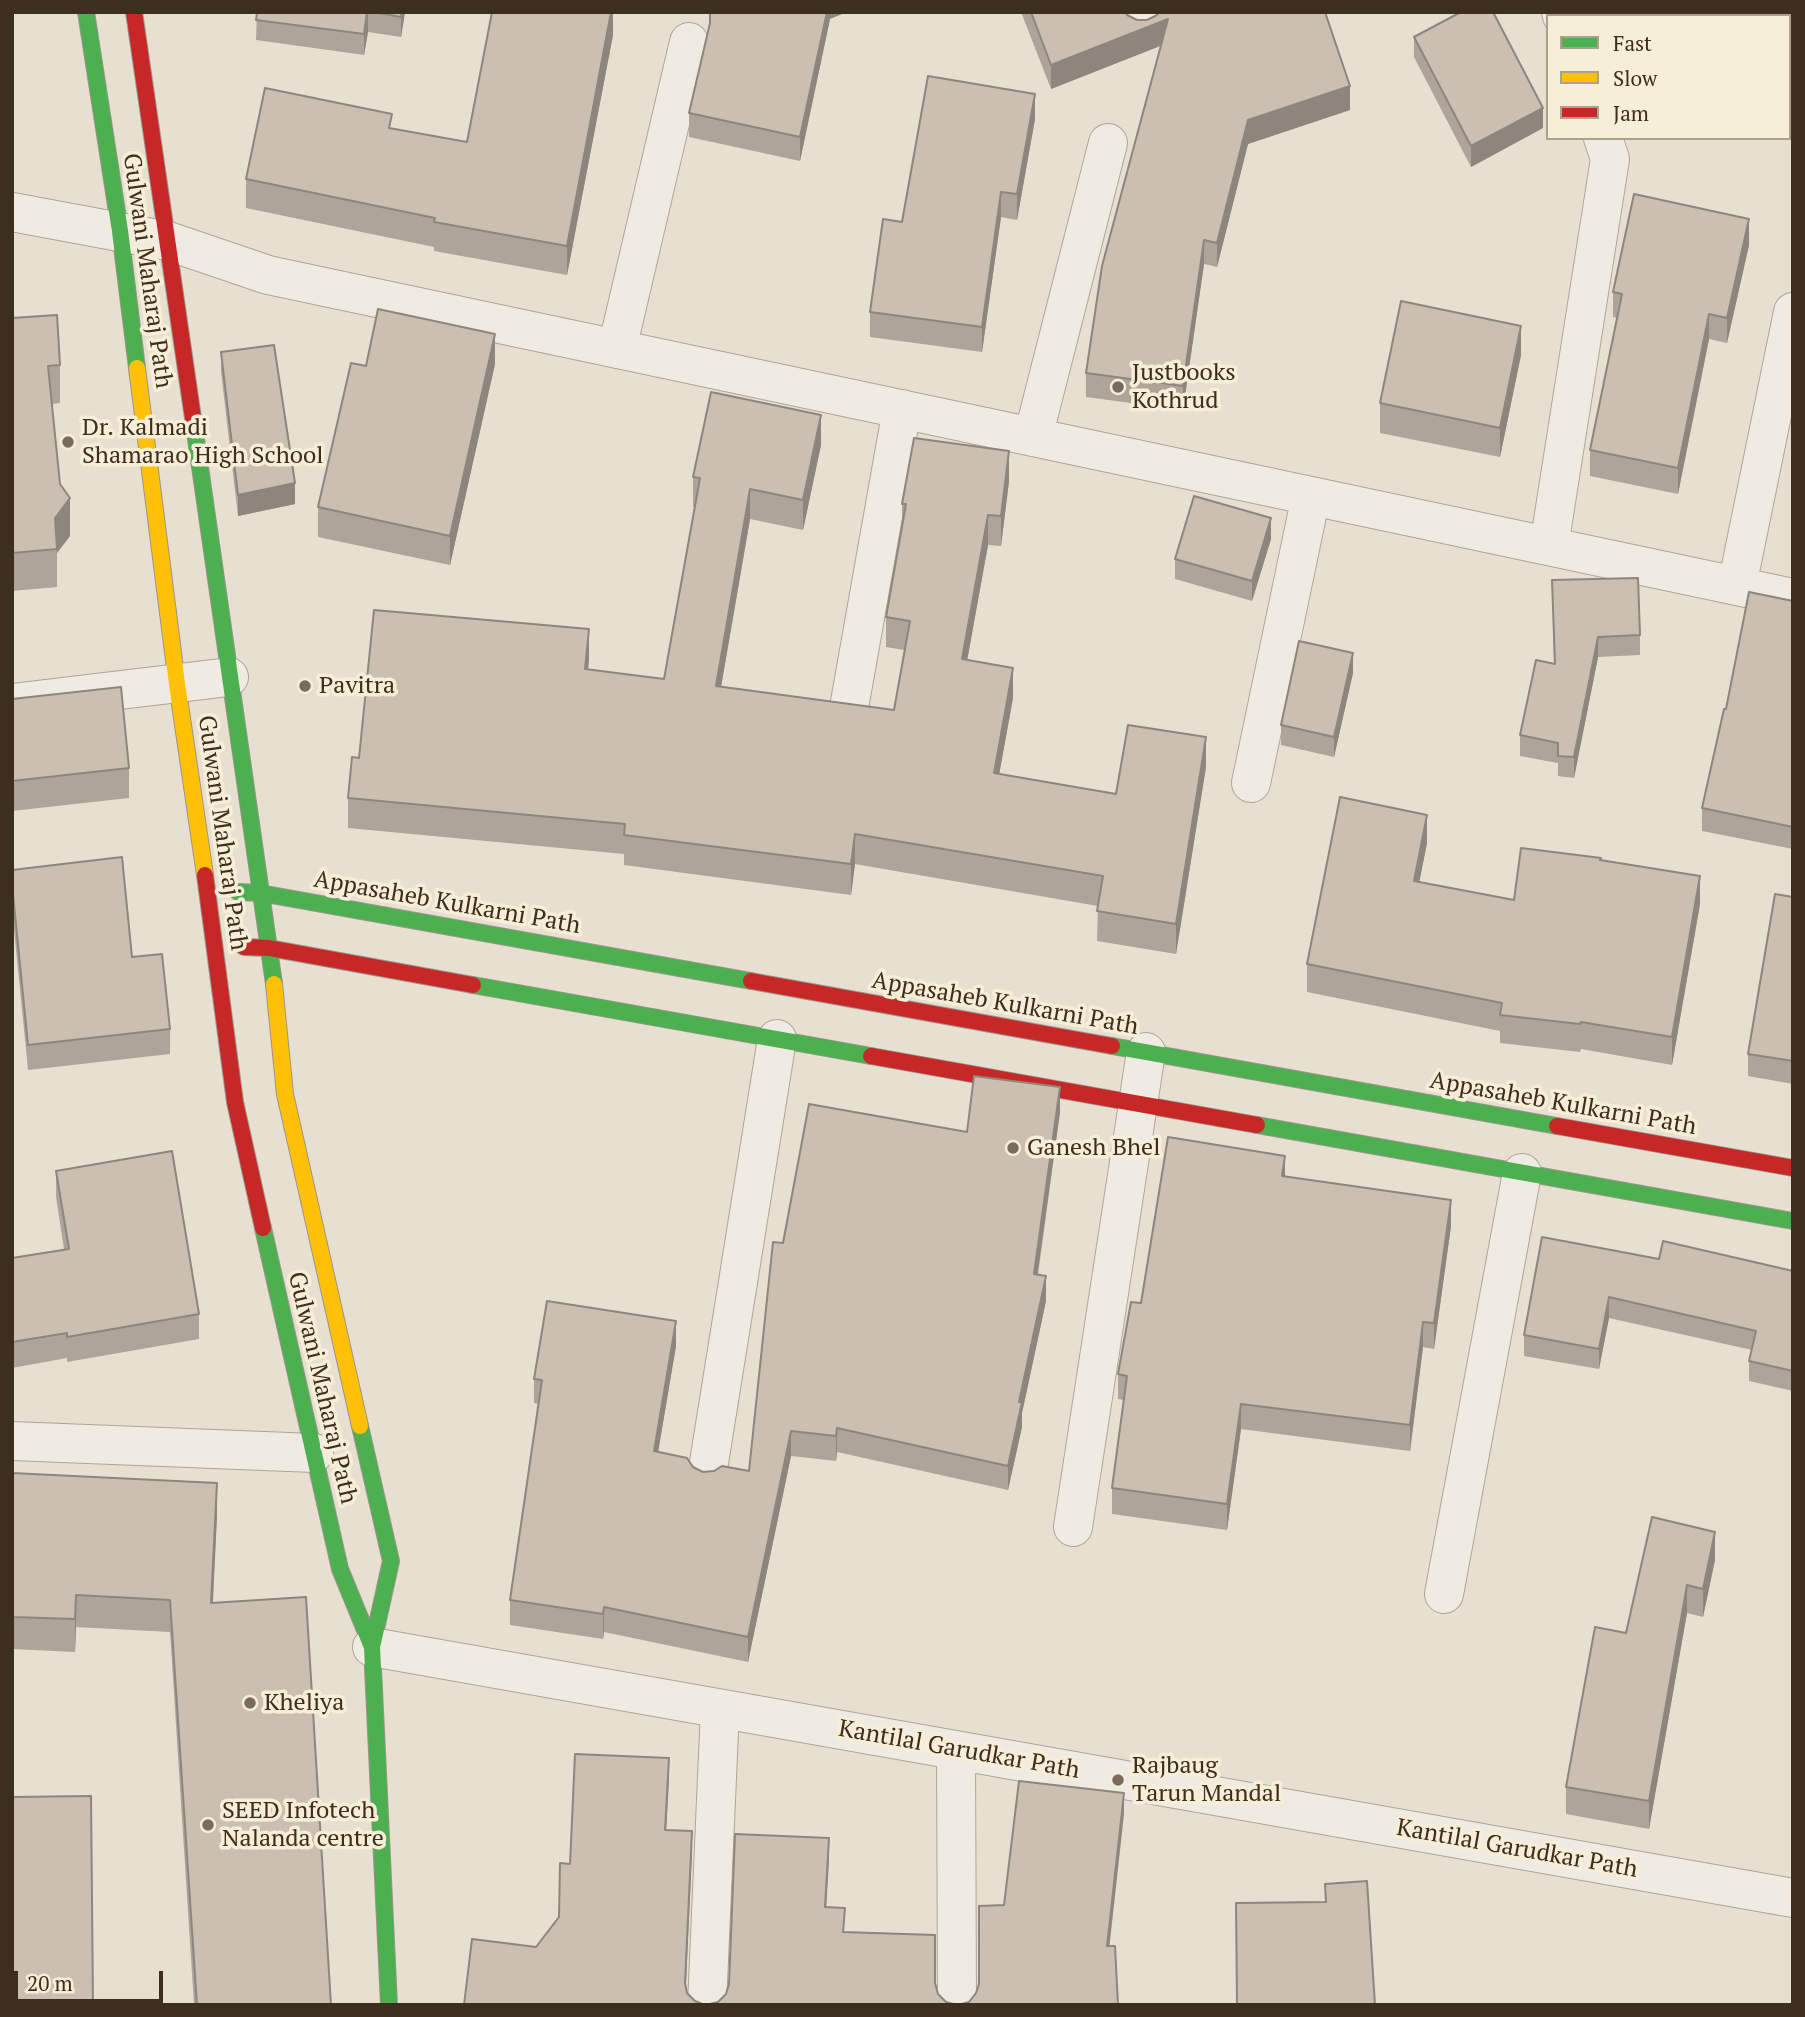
<!DOCTYPE html>
<html>
<head>
<meta charset="utf-8">
<style>
	body { margin:0 }
	#map { position:relative; width:1805px; height:2017px; overflow:hidden; background:#e7e0d1; font-family:"PT Serif",serif }
	canvas { display:block }
	.frame { position:absolute; inset:0; border:14px solid #3d2e20; pointer-events:none }
	.legend { position:absolute; left:1546px; top:14px; width:245px; height:126px; box-sizing:border-box; background:#f7eed8; border:2px solid #ada18e; margin:0; padding:9px 12px; list-style:none; font-size:21px; color:#3d2e20 }
	.legend li { display:flex; align-items:center; gap:14px; height:35px }
	.legend b { width:35px; border:2px solid #ada18e }
	.scale { position:absolute; left:14px; top:1971px; width:149px; height:32px; box-sizing:border-box; border:4px solid #3d2e20; border-top:0; padding-left:9px; font-size:21px; line-height:24px; white-space:nowrap; color:#3d2e20; -webkit-text-stroke:5px #f7eed8; paint-order:stroke }
</style>
</head>
<body>
<div id="map">
<canvas width="1805" height="2017"></canvas>
<div class="frame"></div>
<ul class="legend">
<li><b style="height:9px;background:#4caf50"></b>Fast</li>
<li><b style="height:9px;background:#ffc107"></b>Slow</li>
<li><b style="height:9px;background:#c62828"></b>Jam</li>
</ul>
<div class="scale">20 m</div>
</div>
<script>
const c = document.querySelector('canvas').getContext('2d');
c.lineJoin = 'round';
function strokePath(path, color, width, dash) {
  c.strokeStyle = color;
  c.lineWidth = width;
  c.lineCap = dash ? 'butt' : 'round';
  c.setLineDash(dash || []);
  c.stroke(path);
}
function paint(path, color) {
  c.fillStyle = color;
  c.fill(path, 'evenodd');
}
function drawText(font, color, halo, rows, align = 'center') {
  c.font = font + ' "PT Serif",serif';
  c.lineWidth = 7;
  c.setLineDash([]);
  c.textBaseline = 'middle';
  c.strokeStyle = halo;
  c.fillStyle = color;
  for (const [text, x, y, turn = 0] of rows) {
    c.save();
    c.translate(x, y);
    c.rotate((+turn || 0) * Math.PI / 180);
    c.textAlign = isNaN(turn) ? turn : align;
    if (halo) c.strokeText(text, 0, 0);
    c.fillText(text, 0, 0);
    c.restore();
  }
}
const street = new Path2D(`
	M 1139,12 L 1142,23
	M 1561,12 L 1562,16
	M 12,212 L 168,241 L 268,275 L 1793,598
	M 617,349 L 689,42
	M 1033,437 L 1108,143
	M 1549,546 L 1610,159 L 1603,138
	M 1737,586 L 1793,312
	M 850,702 L 902,409
	M 12,703 L 229,677
	M 1251,783 L 1311,496
	M 12,1441 L 314,1453
	M 707,1475 L 777,1039
	M 1073,1527 L 1146,1052
	M 1444,1594 L 1522,1173
	M 372,1647 L 1793,1898
	M 956,1750 L 957,2005
	M 707,2005 L 720,1709`);
const fast = new Path2D(`
	M 86,12 L 120,231 L 137,368
	M 193,418 L 274,984
	M 238,892 L 260,893 L 751,981
	M 473,985 L 871,1056
	M 1112,1046 L 1557,1126
	M 1257,1125 L 1793,1221
	M 263,1228 L 340,1569 L 372,1647
	M 360,1426 L 391,1561 L 372,1647 L 389,2005`);
const slow = new Path2D(`
	M 137,368 L 177,684 L 205,875
	M 274,984 L 285,1094 L 360,1426`);
const jam = new Path2D(`
	M 134,12 L 193,418
	M 205,875 L 235,1102 L 263,1228
	M 244,947 L 269,948 L 473,985
	M 751,981 L 1112,1046
	M 871,1056 L 1257,1125
	M 1557,1126 L 1793,1168`);
const wall = new Path2D(`
	M 257,12 L 405,12 L 401,37 L 368,32 L 364,55 L 256,40 Z
	M 613,12 L 613,35 L 567,275 L 434,251 L 434,247 L 246,208 L 246,179 L 392,129 L 467,142 Z
	M 710,12 L 830,19 L 800,161 L 689,137 L 689,113 L 710,26 Z
	M 1021,12 L 1126,12 L 1127,15 L 1137,20 L 1350,110 L 1248,144 L 1217,267 L 1204,264 L 1183,410 L 1086,397 L 1086,373 L 1161,45 L 1051,89 Z
	M 1596,12 L 1714,12 L 1714,16 L 1597,16 Z
	M 1414,37 L 1543,128 L 1471,167 L 1414,57 Z
	M 1035,119 L 1017,220 L 1001,217 L 982,352 L 870,337 L 870,312 L 902,222 Z
	M 1749,245 L 1727,343 L 1709,339 L 1678,494 L 1590,476 L 1590,450 L 1617,318 L 1613,317 L 1613,292 Z
	M 12,318 L 60,365 L 60,403 L 52,404 L 60,484 L 70,536 L 57,553 L 57,587 L 12,591 Z
	M 221,352 L 295,504 L 238,516 L 221,372 Z
	M 1521,355 L 1500,457 L 1380,433 L 1380,403 Z
	M 495,364 L 450,565 L 318,537 L 318,507 L 366,366 Z
	M 821,445 L 803,530 L 750,519 L 721,687 L 894,710 L 904,650 L 886,647 L 886,617 L 902,528 L 902,504 L 1009,481 L 1001,546 L 988,545 L 967,660 L 1013,698 L 999,774 L 1116,794 L 1206,767 L 1176,954 L 1097,941 L 1098,906 L 855,864 L 851,895 L 624,865 L 624,854 L 348,828 L 348,798 L 359,758 L 589,659 L 588,669 L 664,679 L 695,507 L 693,507 L 693,477 Z
	M 1793,494 L 1793,531 L 1791,531 L 1791,511 Z
	M 1271,539 L 1252,601 L 1175,579 L 1175,559 Z
	M 1552,580 L 1640,635 L 1640,655 L 1598,657 L 1574,778 L 1558,776 L 1558,763 L 1520,756 L 1520,735 L 1554,664 Z
	M 1793,601 L 1793,849 L 1702,831 L 1702,808 L 1726,709 Z
	M 1353,673 L 1334,757 L 1281,745 L 1281,725 Z
	M 12,699 L 129,768 L 129,798 L 12,811 Z
	M 1427,843 L 1419,882 L 1514,900 L 1601,860 L 1700,904 L 1672,1065 L 1581,1049 L 1580,1052 L 1500,1043 L 1500,1031 L 1307,992 L 1307,964 Z
	M 12,870 L 132,957 L 170,1029 L 170,1054 L 28,1070 L 12,909 Z
	M 1793,897 L 1793,1084 L 1748,1076 L 1748,1054 Z
	M 1060,1112 L 1038,1275 L 1046,1301 L 1022,1413 L 1022,1427 L 1008,1490 L 837,1452 L 836,1461 L 791,1456 L 748,1662 L 604,1632 L 603,1639 L 510,1625 L 510,1600 L 539,1404 L 534,1403 L 534,1379 L 676,1346 L 658,1452 L 703,1472 L 749,1471 L 783,1243 L 967,1132 Z
	M 56,1171 L 199,1314 L 199,1339 L 67,1362 L 67,1358 L 12,1368 L 12,1258 L 64,1249 L 56,1197 Z
	M 1285,1177 L 1451,1226 L 1434,1349 L 1423,1347 L 1410,1451 L 1241,1429 L 1227,1530 L 1112,1514 L 1112,1488 L 1124,1400 L 1118,1399 L 1118,1374 L 1141,1303 Z
	M 1659,1259 L 1793,1271 L 1793,1391 L 1749,1381 L 1749,1361 L 1752,1350 L 1609,1318 L 1599,1369 L 1524,1356 L 1524,1335 Z
	M 12,1473 L 217,1515 L 213,1603 L 331,2005 L 194,2005 L 170,1632 L 76,1627 L 75,1652 L 12,1649 Z
	M 1715,1560 L 1703,1617 L 1687,1613 L 1649,1829 L 1566,1814 L 1566,1787 L 1626,1633 Z`);
const shadedWall = new Path2D(`
	M 368,12 L 368,32 L 364,55 L 364,34 Z
	M 402,12 L 405,12 L 401,37 L 401,17 Z
	M 611,12 L 613,12 L 613,35 L 567,275 L 567,246 Z
	M 827,12 L 847,12 L 830,19 L 800,161 L 800,137 Z
	M 1682,12 L 1714,12 L 1714,16 L 1673,16 Z
	M 1168,19 L 1168,43 L 1051,89 L 1051,65 Z
	M 1350,86 L 1350,110 L 1248,144 L 1217,267 L 1217,243 L 1248,120 Z
	M 1035,94 L 1035,119 L 1017,220 L 1017,194 Z
	M 1543,108 L 1543,128 L 1471,167 L 1471,146 Z
	M 1001,192 L 1001,217 L 982,352 L 982,327 Z
	M 1749,219 L 1749,245 L 1727,343 L 1727,318 Z
	M 1204,240 L 1204,264 L 1183,410 L 1183,386 Z
	M 1709,314 L 1709,339 L 1678,494 L 1678,468 Z
	M 1521,326 L 1521,355 L 1500,457 L 1500,428 Z
	M 495,334 L 495,364 L 450,565 L 450,536 Z
	M 821,415 L 821,445 L 803,530 L 803,500 Z
	M 1009,451 L 1009,481 L 1001,546 L 1001,516 Z
	M 295,483 L 295,504 L 238,516 L 238,495 Z
	M 750,489 L 750,519 L 716,716 L 716,686 Z
	M 70,498 L 70,536 L 57,553 L 55,518 Z
	M 988,515 L 988,545 L 962,689 L 962,659 Z
	M 1271,518 L 1271,539 L 1252,601 L 1252,581 Z
	M 589,629 L 589,659 L 585,699 L 585,669 Z
	M 1598,637 L 1598,657 L 1574,778 L 1574,757 Z
	M 1353,653 L 1353,673 L 1334,757 L 1334,737 Z
	M 1013,668 L 1013,698 L 994,803 L 994,773 Z
	M 1206,737 L 1206,767 L 1176,954 L 1176,924 Z
	M 1427,815 L 1427,843 L 1414,909 L 1414,881 Z
	M 855,834 L 855,864 L 851,895 L 851,864 Z
	M 1700,876 L 1700,904 L 1672,1065 L 1672,1037 Z
	M 1060,1087 L 1060,1112 L 1034,1298 L 1034,1274 Z
	M 1285,1156 L 1285,1181 L 1282,1176 Z
	M 1451,1200 L 1451,1226 L 1434,1349 L 1434,1323 Z
	M 1046,1276 L 1046,1301 L 1022,1413 L 1022,1427 L 1008,1490 L 1008,1466 L 1019,1402 Z
	M 1609,1297 L 1609,1318 L 1599,1369 L 1599,1349 Z
	M 676,1321 L 676,1346 L 654,1476 L 654,1451 Z
	M 1423,1322 L 1423,1347 L 1410,1451 L 1410,1425 Z
	M 1241,1404 L 1241,1429 L 1227,1530 L 1227,1504 Z
	M 837,1428 L 837,1452 L 836,1461 L 836,1436 Z
	M 791,1431 L 791,1456 L 748,1662 L 748,1637 Z
	M 217,1483 L 217,1515 L 211,1635 L 211,1603 Z
	M 1715,1532 L 1715,1560 L 1703,1617 L 1703,1589 Z
	M 1687,1585 L 1687,1613 L 1649,1829 L 1649,1801 Z
	M 76,1595 L 76,1627 L 75,1652 L 75,1619 Z
	M 604,1607 L 604,1632 L 603,1639 L 603,1614 Z
	M 669,1758 L 669,1780 L 665,1852 L 665,1830 Z
	M 1124,1793 L 1124,1814 L 1107,1968 L 1107,1946 Z
	M 692,1831 L 692,1853 L 685,2005 L 685,1983 Z
	M 829,1838 L 829,1860 L 825,1928 L 825,1907 Z`);
const building = new Path2D(`
	M 257,12 L 367,12 L 364,34 L 256,20 Z
	M 374,12 L 402,12 L 401,17 Z
	M 492,12 L 611,12 L 567,246 L 434,222 L 435,218 L 246,179 L 265,88 L 392,114 L 389,128 L 467,142 Z
	M 710,12 L 827,12 L 800,137 L 689,113 L 710,23 Z
	M 1031,12 L 1126,12 L 1127,15 L 1137,20 L 1147,20 L 1157,15 L 1159,12 L 1325,12 L 1350,86 L 1248,120 L 1217,243 L 1204,240 L 1183,386 L 1086,373 L 1102,266 L 1168,19 L 1051,65 Z
	M 1461,12 L 1493,12 L 1543,108 L 1471,146 L 1414,37 Z
	M 1604,12 L 1682,12 L 1673,16 L 1605,16 Z
	M 928,76 L 1035,94 L 1017,194 L 1001,192 L 982,327 L 870,312 L 883,219 L 902,222 Z
	M 1634,194 L 1749,219 L 1727,318 L 1709,314 L 1678,468 L 1590,450 L 1622,294 L 1613,292 Z
	M 1401,301 L 1521,326 L 1500,428 L 1380,403 Z
	M 378,309 L 495,334 L 450,536 L 318,507 L 351,363 L 366,366 Z
	M 57,315 L 60,365 L 48,366 L 60,484 L 70,498 L 55,518 L 57,549 L 12,553 L 12,318 Z
	M 274,345 L 295,483 L 238,495 L 221,352 Z
	M 711,392 L 821,415 L 803,500 L 750,489 L 716,686 L 894,710 L 910,621 L 886,617 L 906,504 L 902,504 L 914,438 L 1009,451 L 1001,516 L 988,515 L 962,659 L 1013,668 L 994,773 L 1116,794 L 1128,725 L 1206,737 L 1176,924 L 1097,911 L 1103,876 L 855,834 L 851,864 L 624,835 L 625,824 L 348,798 L 352,757 L 359,758 L 374,610 L 589,629 L 585,669 L 664,679 L 700,478 L 693,477 Z
	M 1194,496 L 1271,518 L 1252,581 L 1175,559 Z
	M 1638,578 L 1640,635 L 1598,637 L 1574,757 L 1558,756 L 1558,743 L 1520,735 L 1536,660 L 1555,664 L 1552,580 Z
	M 1749,592 L 1793,601 L 1793,827 L 1702,808 L 1724,709 L 1726,709 Z
	M 1299,641 L 1353,653 L 1334,737 L 1281,725 Z
	M 121,687 L 129,768 L 12,781 L 12,699 Z
	M 1340,797 L 1427,815 L 1414,881 L 1514,900 L 1521,848 L 1601,858 L 1600,860 L 1700,876 L 1672,1037 L 1581,1022 L 1580,1024 L 1500,1015 L 1502,1003 L 1307,964 Z
	M 122,857 L 132,957 L 162,954 L 170,1029 L 28,1045 L 12,884 L 12,870 Z
	M 1775,894 L 1793,897 L 1793,1061 L 1748,1054 Z
	M 974,1076 L 1060,1087 L 1034,1274 L 1046,1276 L 1019,1402 L 1022,1402 L 1008,1466 L 837,1428 L 836,1436 L 791,1431 L 748,1637 L 604,1607 L 603,1614 L 510,1600 L 542,1380 L 534,1379 L 547,1301 L 676,1321 L 654,1451 L 687,1458 L 693,1467 L 703,1472 L 714,1471 L 722,1466 L 749,1471 L 773,1242 L 783,1243 L 809,1104 L 967,1132 Z
	M 1168,1137 L 1285,1156 L 1282,1176 L 1451,1200 L 1434,1323 L 1423,1322 L 1410,1425 L 1241,1404 L 1227,1504 L 1112,1488 L 1127,1376 L 1118,1374 L 1131,1302 L 1141,1303 Z
	M 172,1151 L 199,1314 L 67,1337 L 67,1333 L 12,1342 L 12,1258 L 69,1249 L 56,1171 Z
	M 1542,1237 L 1659,1259 L 1663,1241 L 1793,1271 L 1793,1371 L 1749,1361 L 1756,1331 L 1609,1297 L 1599,1349 L 1524,1335 Z
	M 12,1473 L 217,1483 L 211,1603 L 306,1597 L 331,2005 L 197,2005 L 170,1600 L 76,1595 L 75,1619 L 12,1617 Z
	M 1652,1517 L 1715,1532 L 1703,1589 L 1687,1585 L 1649,1801 L 1566,1787 L 1595,1627 L 1626,1633 Z
	M 575,1754 L 669,1758 L 665,1830 L 692,1831 L 685,1983 L 687,1993 L 695,2001 L 705,2005 L 464,2005 L 472,1939 L 536,1947 L 559,1917 L 560,1863 L 570,1864 Z
	M 1019,1781 L 1124,1793 L 1107,1946 L 1115,1946 L 1118,2005 L 958,2005 L 969,2002 L 976,1993 L 979,1984 L 979,1906 L 1004,1905 Z
	M 91,1796 L 93,2005 L 12,2005 L 12,1797 Z
	M 735,1834 L 829,1838 L 825,1907 L 845,1908 L 843,1932 L 935,1935 L 935,1983 L 938,1994 L 946,2002 L 957,2005 L 706,2005 L 718,2002 L 726,1994 L 729,1984 Z
	M 1367,1881 L 1375,2005 L 1237,2005 L 1236,1903 L 1326,1902 L 1325,1884 Z`);
const markers = [
	[1118,387,7,"#786c5e"],
	[68,442,7,"#786c5e"],
	[305,686,7,"#786c5e"],
	[1013,1148,7,"#786c5e"],
	[250,1703,7,"#786c5e"],
	[1118,1780,7,"#786c5e"],
	[208,1825,7,"#786c5e"]
];
const streetNames = [
	["Gulwani Maharaj Path",147,271,82],
	["Gulwani Maharaj Path",222,833,82],
	["Appasaheb Kulkarni Path",447,903,10],
	["Appasaheb Kulkarni Path",1005,1004,10],
	["Appasaheb Kulkarni Path",1563,1104,10],
	["Gulwani Maharaj Path",322,1388,77],
	["Kantilal Garudkar Path",959,1750,10],
	["Kantilal Garudkar Path",1517,1849,10]
];
const poiNames = [
	["Justbooks",1132,373],
	["Kothrud",1132,401],
	["Dr. Kalmadi",82,428],
	["Shamarao High School",82,456],
	["Pavitra",319,686],
	["Ganesh Bhel",1027,1148],
	["Kheliya",264,1703],
	["Rajbaug",1132,1766],
	["Tarun Mandal",1132,1794],
	["SEED Infotech",222,1811],
	["Nalanda centre",222,1839]
];
strokePath(street, '#ada599', 40);
strokePath(fast, '#9c958a', 18);
strokePath(slow, '#9c958a', 18);
strokePath(jam, '#9c958a', 18);
strokePath(street, '#efebe3', 38);
strokePath(fast, '#4caf50', 16);
strokePath(slow, '#ffc107', 16);
strokePath(jam, '#c62828', 16);
paint(wall, '#afa499');
paint(shadedWall, '#8e867d');
paint(building, '#cbbfb2');
strokePath(building, '#8e867d', 2);
for (const [x, y, r, color] of markers) {
  const dot = new Path2D();
  dot.arc(x, y, r, 0, 2 * Math.PI);
  c.fillStyle = color;
  c.fill(dot);
  strokePath(dot, '#f7eed8', 2.5);
}
drawText('24px', '#3d2e20', '#f7eed8', streetNames);
drawText('24px', '#3d2e20', '#f7eed8', poiNames, 'left');
</script>
</body>
</html>
